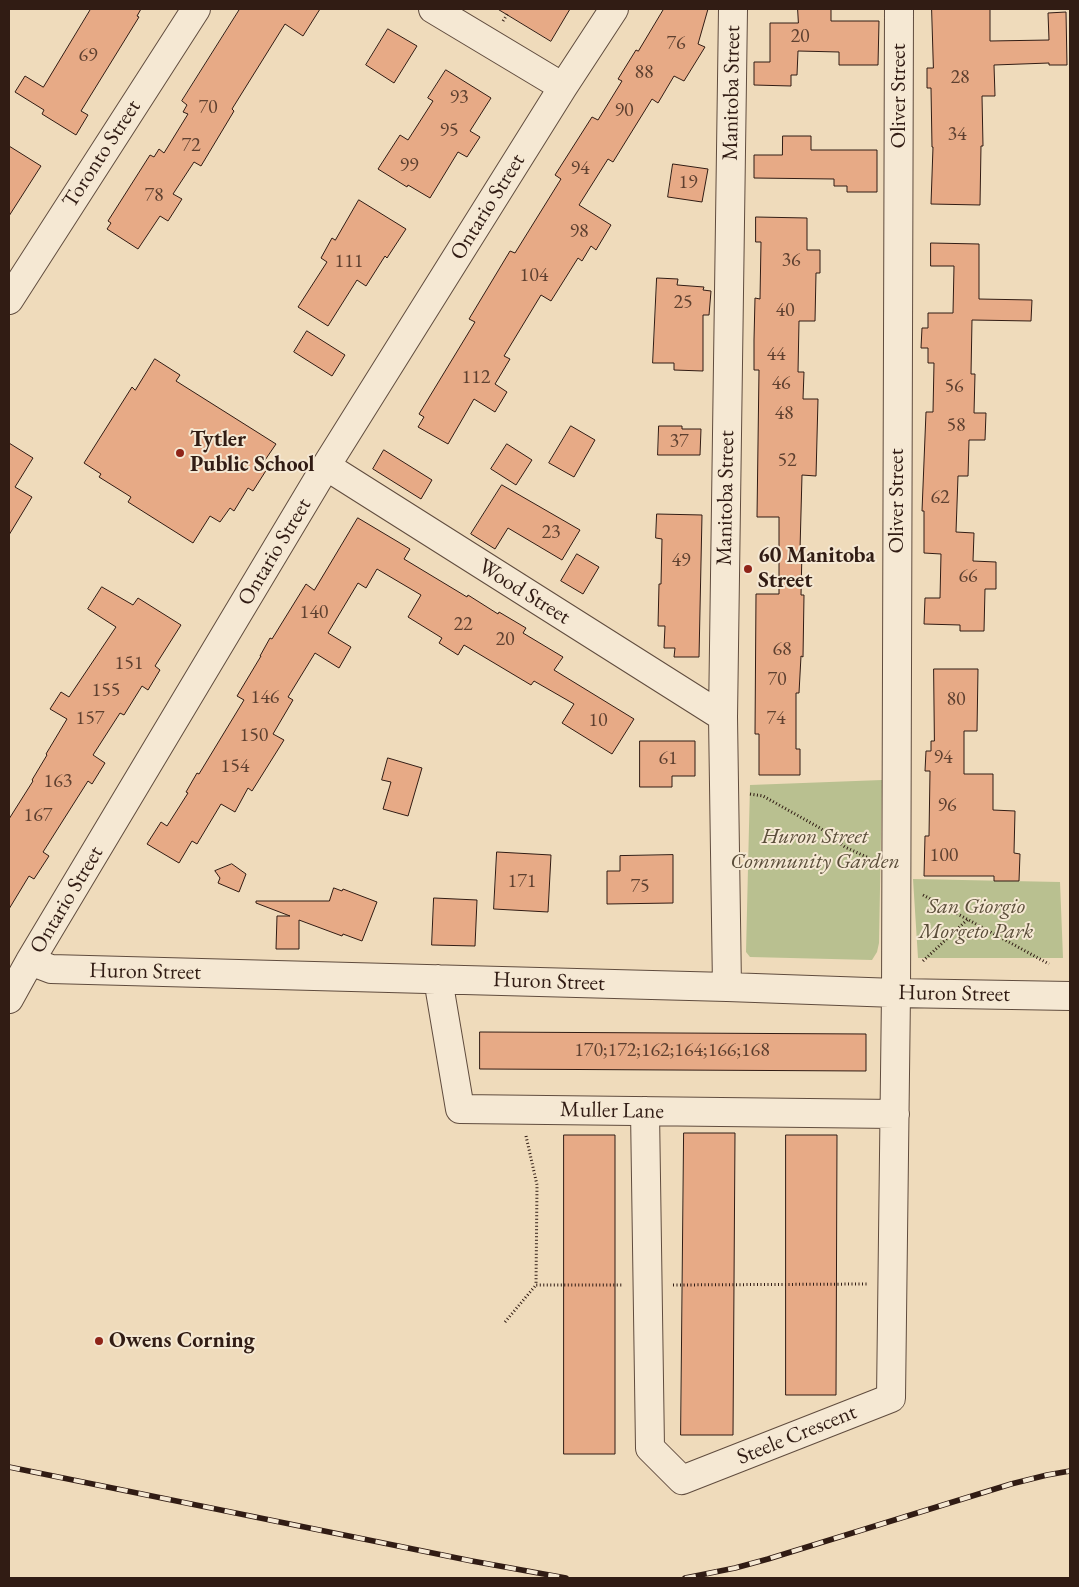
<!DOCTYPE html>
<html>
<head>
<meta charset="utf-8">
<style>
	body { margin:0 }
	#map { position:relative; width:1079px; height:1587px; overflow:hidden; background:#efdbbb; font-family:"EB Garamond",serif }
	canvas { display:block }
	.frame { position:absolute; inset:0; border:10px solid #311c14; pointer-events:none }
</style>
</head>
<body>
<div id="map">
<canvas width="1079" height="1587"></canvas>
<div class="frame"></div>
</div>
<script>
const c = document.querySelector('canvas').getContext('2d');
c.lineJoin = 'round';
function paint(path, color) {
  c.fillStyle = color;
  c.fill(path, 'evenodd');
}
function strokePath(path, color, width, dash) {
  c.strokeStyle = color;
  c.lineWidth = width;
  c.lineCap = dash ? 'butt' : 'round';
  c.setLineDash(dash || []);
  c.stroke(path);
}
function drawText(font, color, halo, rows, align = 'center') {
  c.font = font + ' "EB Garamond",serif';
  c.lineWidth = 4;
  c.setLineDash([]);
  c.textBaseline = 'middle';
  c.strokeStyle = halo;
  c.fillStyle = color;
  for (const [text, x, y, turn = 0] of rows) {
    c.save();
    c.translate(x, y);
    c.rotate((+turn || 0) * Math.PI / 180);
    c.textAlign = isNaN(turn) ? turn : align;
    if (halo) c.strokeText(text, 0, 0);
    c.fillText(text, 0, 0);
    c.restore();
  }
}
const green = new Path2D(`
	M 882,780 L 879,943 L 877,952 L 872,960 L 750,957 L 746,952 L 750,785 Z
	M 913,879 L 1060,882 L 1063,958 L 918,958 Z`);
const building = new Path2D(`
	M 91,9 L 141,9 L 137,16 L 139,17 L 81,111 L 88,115 L 76,135 L 42,114 L 44,110 L 15,92 L 25,76 L 43,87 Z
	M 240,9 L 320,9 L 303,36 L 285,24 L 232,109 L 234,111 L 201,166 L 194,162 L 173,194 L 182,199 L 168,221 L 160,216 L 138,249 L 107,229 L 111,223 L 108,221 L 150,155 L 154,157 L 159,149 L 164,153 L 188,114 L 183,112 L 187,105 L 182,101 Z
	M 498,9 L 570,9 L 551,41 Z
	M 664,9 L 708,9 L 698,44 L 705,47 L 684,81 L 674,76 L 658,103 L 652,99 L 613,162 L 608,159 L 579,205 L 611,225 L 596,250 L 591,246 L 582,261 L 578,258 L 551,301 L 541,295 L 504,356 L 510,359 L 495,384 L 507,392 L 495,412 L 474,399 L 448,444 L 418,427 L 424,417 L 419,414 L 475,322 L 469,319 L 510,251 L 515,253 L 561,179 L 555,175 L 592,117 L 598,120 L 622,81 L 618,79 L 636,50 L 638,51 Z
	M 798,9 L 831,9 L 831,21 L 879,21 L 878,65 L 839,65 L 839,52 L 798,51 L 797,75 L 791,75 L 791,86 L 754,85 L 754,62 L 770,62 L 770,23 L 798,23 Z
	M 932,9 L 990,9 L 990,41 L 1049,40 L 1048,13 L 1066,12 L 1067,65 L 1049,65 L 1049,63 L 994,65 L 995,96 L 982,96 L 983,146 L 981,146 L 980,205 L 931,204 L 933,147 L 932,147 L 931,88 L 927,88 L 927,68 L 933,68 Z
	M 388,29 L 417,46 L 394,83 L 366,65 Z
	M 446,70 L 491,98 L 470,131 L 480,137 L 467,157 L 458,152 L 430,198 L 408,185 L 407,187 L 378,169 L 400,135 L 408,140 L 433,101 L 428,98 Z
	M 783,136 L 811,136 L 811,150 L 877,150 L 877,192 L 847,192 L 847,186 L 834,186 L 834,179 L 754,178 L 754,155 L 782,155 Z
	M 9,146 L 41,166 L 9,216 Z
	M 673,164 L 708,169 L 702,202 L 668,197 Z
	M 359,200 L 406,229 L 387,258 L 385,256 L 366,286 L 357,280 L 328,326 L 298,307 L 327,262 L 321,258 L 332,238 L 335,240 Z
	M 756,217 L 807,218 L 807,250 L 820,250 L 820,273 L 816,273 L 815,321 L 799,321 L 798,372 L 804,372 L 803,399 L 818,399 L 816,476 L 802,475 L 800,550 L 802,550 L 801,595 L 804,595 L 803,657 L 801,656 L 799,693 L 796,693 L 796,749 L 800,749 L 800,775 L 759,775 L 759,734 L 755,734 L 756,594 L 779,594 L 779,517 L 757,517 L 759,370 L 754,370 L 754,340 L 755,298 L 760,299 L 761,242 L 756,242 Z
	M 931,243 L 979,244 L 979,299 L 1032,300 L 1031,321 L 972,320 L 971,374 L 975,374 L 974,413 L 986,413 L 985,440 L 969,440 L 968,476 L 958,476 L 956,532 L 974,533 L 973,561 L 996,562 L 996,589 L 985,589 L 984,631 L 960,631 L 960,625 L 924,624 L 925,598 L 940,598 L 941,554 L 924,553 L 924,511 L 922,511 L 926,412 L 933,412 L 934,363 L 928,363 L 928,348 L 921,348 L 922,328 L 928,328 L 928,313 L 953,313 L 954,266 L 931,266 Z
	M 657,278 L 678,279 L 677,285 L 704,287 L 703,290 L 711,291 L 709,315 L 703,315 L 703,371 L 674,370 L 674,363 L 653,363 Z
	M 307,331 L 345,355 L 332,376 L 294,352 Z
	M 155,359 L 180,375 L 176,381 L 276,444 L 261,466 L 267,469 L 253,491 L 248,488 L 234,511 L 230,508 L 220,522 L 210,516 L 193,543 L 128,502 L 131,497 L 99,477 L 101,474 L 84,463 L 132,387 L 135,390 Z
	M 571,426 L 595,440 L 574,477 L 549,463 Z
	M 659,426 L 682,426 L 682,429 L 701,429 L 700,455 L 658,455 Z
	M 9,443 L 33,458 L 15,487 L 32,497 L 9,535 Z
	M 507,444 L 532,460 L 516,485 L 491,469 Z
	M 384,450 L 432,480 L 421,499 L 373,469 Z
	M 502,485 L 580,530 L 562,560 L 508,528 L 495,549 L 471,534 Z
	M 657,514 L 702,515 L 699,657 L 674,657 L 675,648 L 664,648 L 665,626 L 658,626 L 659,584 L 661,584 L 662,539 L 656,538 Z
	M 358,518 L 410,549 L 404,559 L 467,597 L 468,595 L 498,614 L 499,612 L 526,628 L 523,633 L 563,657 L 554,670 L 634,719 L 612,754 L 562,723 L 574,704 L 534,681 L 531,685 L 464,645 L 458,655 L 439,643 L 442,638 L 408,617 L 421,595 L 377,569 L 366,588 L 358,583 L 328,633 L 351,647 L 339,668 L 315,653 L 288,697 L 293,700 L 273,734 L 284,740 L 252,791 L 248,788 L 235,812 L 221,804 L 197,844 L 192,841 L 179,863 L 147,844 L 161,822 L 167,826 L 188,793 L 186,792 L 197,773 L 199,774 L 244,700 L 237,696 L 261,656 L 260,656 L 270,638 L 272,639 L 306,584 L 314,590 Z
	M 577,554 L 599,567 L 583,594 L 561,581 Z
	M 102,587 L 133,605 L 138,598 L 181,625 L 155,666 L 160,670 L 148,690 L 142,686 L 124,715 L 120,713 L 93,755 L 105,763 L 92,784 L 88,781 L 43,852 L 49,856 L 34,879 L 29,876 L 9,909 L 9,819 L 33,781 L 32,780 L 47,755 L 46,754 L 67,719 L 50,709 L 61,692 L 69,697 L 116,627 L 88,609 Z
	M 934,669 L 978,669 L 977,731 L 964,731 L 964,774 L 993,774 L 993,810 L 1015,811 L 1014,853 L 1020,854 L 1019,881 L 994,881 L 994,876 L 924,876 L 925,836 L 929,836 L 930,771 L 925,771 L 926,751 L 931,751 L 931,741 L 934,741 Z
	M 640,741 L 695,741 L 695,776 L 672,776 L 672,787 L 640,787 Z
	M 388,758 L 422,768 L 408,816 L 383,809 L 391,782 L 382,780 Z
	M 497,852 L 551,855 L 548,912 L 494,909 Z
	M 673,855 L 673,903 L 607,904 L 607,871 L 620,871 L 620,856 Z
	M 232,864 L 246,874 L 239,892 L 218,883 L 220,878 L 215,871 Z
	M 334,888 L 342,891 L 343,889 L 377,902 L 362,941 L 343,934 L 342,936 L 299,920 L 299,949 L 276,949 L 277,916 L 290,916 L 256,903 L 256,901 L 329,901 Z
	M 434,898 L 477,900 L 475,946 L 432,945 Z
	M 480,1032 L 866,1034 L 866,1071 L 480,1069 Z
	M 684,1133 L 735,1133 L 733,1435 L 681,1435 Z
	M 564,1135 L 615,1135 L 615,1454 L 564,1454 Z
	M 786,1135 L 837,1135 L 836,1395 L 786,1395 Z`);
const path = new Path2D(`
	M 503,21 L 508,13
	M 750,794 L 763,796 L 820,828 L 845,847 L 871,859
	M 923,895 L 1049,964
	M 923,961 L 968,919
	M 526,1136 L 537,1185 L 536,1285 L 622,1285
	M 673,1285 L 867,1284
	M 505,1322 L 536,1285`);
const minor = new Path2D(`
	M 433,9 L 563,87
	M 9,300 L 196,9
	M 326,466 L 723,717
	M 30,961 L 51,969 L 727,987 L 896,993 L 1070,996
	M 438,979 L 460,1109 L 895,1114
	M 727,987 L 723,717 L 733,9
	M 9,999 L 30,961 L 326,466 L 563,87 L 614,9
	M 645,1111 L 650,1448 L 682,1480 L 891,1398 L 896,993 L 899,9`);
const rail = new Path2D(`
	M 9,1467 L 472,1561 L 566,1578
	M 685,1578 L 735,1568 L 768,1559 L 1011,1484 L 1047,1475 L 1070,1471`);
const markers = [
	[180,453,5,"#8f2418"],
	[748,569,5,"#8f2418"],
	[99,1341,5,"#8f2418"]
];
const numberNames = [
	["20",800,37],
	["76",676,44],
	["69",88,56],
	["88",644,73],
	["28",960,78],
	["93",459,98],
	["70",208,108],
	["90",624,111],
	["95",449,131],
	["34",957,135],
	["72",191,146],
	["99",409,166],
	["94",580,169],
	["19",688,183],
	["78",154,196],
	["98",579,232],
	["36",791,261],
	["111",349,262],
	["104",534,276],
	["25",683,303],
	["40",785,311],
	["44",776,355],
	["112",476,378],
	["46",781,384],
	["56",954,387],
	["48",784,414],
	["58",956,426],
	["37",679,442],
	["52",787,461],
	["62",940,498],
	["23",551,533],
	["49",681,561],
	["66",968,577],
	["140",314,613],
	["22",463,625],
	["20",505,640],
	["68",782,650],
	["151",129,664],
	["70",777,680],
	["155",106,691],
	["146",265,698],
	["80",956,700],
	["157",90,719],
	["74",776,719],
	["10",598,721],
	["150",254,736],
	["94",943,758],
	["61",668,759],
	["154",235,767],
	["163",58,782],
	["96",947,806],
	["167",38,816],
	["100",944,856],
	["171",522,882],
	["75",640,887],
	["170;172;162;164;166;168",672,1051]
];
const streetNames = [
	["Manitoba Street",732,93,-89],
	["Oliver Street",899,96,-90],
	["Toronto Street",102,154,-57],
	["Ontario Street",488,207,-58],
	["Manitoba Street",726,498,-89],
	["Oliver Street",897,501,-90],
	["Ontario Street",275,552,-59],
	["Wood Street",524,592,32],
	["Ontario Street",67,900,-59],
	["Huron Street",145,972,1],
	["Huron Street",549,982,2],
	["Huron Street",954,994,1],
	["Muller Lane",612,1111,1],
	["Steele Crescent",797,1435,-22]
];
const poiNames = [
	["Tytler",190,440],
	["Public School",190,465],
	["60 Manitoba",758,556],
	["Street",758,581],
	["Owens Corning",109,1341]
];
const parkNames = [
	["Huron Street",815,837],
	["Community Garden",815,862],
	["San Giorgio",976,907],
	["Morgeto Park",976,932]
];
paint(green, '#b9c090');
paint(building, '#e7aa86');
strokePath(building, '#311c14', 1);
strokePath(minor, '#604c3e', 30);
strokePath(path, '#311c14', 3, [1, 2.5]);
strokePath(minor, '#f5e8d3', 28);
strokePath(rail, '#311c14', 5.5);
strokePath(rail, '#f5e8d3', 4, [11]);
for (const [x, y, r, color] of markers) {
  const dot = new Path2D();
  dot.arc(x, y, r, 0, 2 * Math.PI);
  c.fillStyle = color;
  c.fill(dot);
  strokePath(dot, '#f5e8d3', 2);
}
drawText('20px', '#5e4030', null, numberNames);
drawText('22px', '#311c14', '#f5e8d3', streetNames);
drawText('bold 22px', '#311c14', '#f5e8d3', poiNames, 'left');
drawText('italic 22px', '#5a4d39', '#f5e8d3', parkNames);
</script>
</body>
</html>
